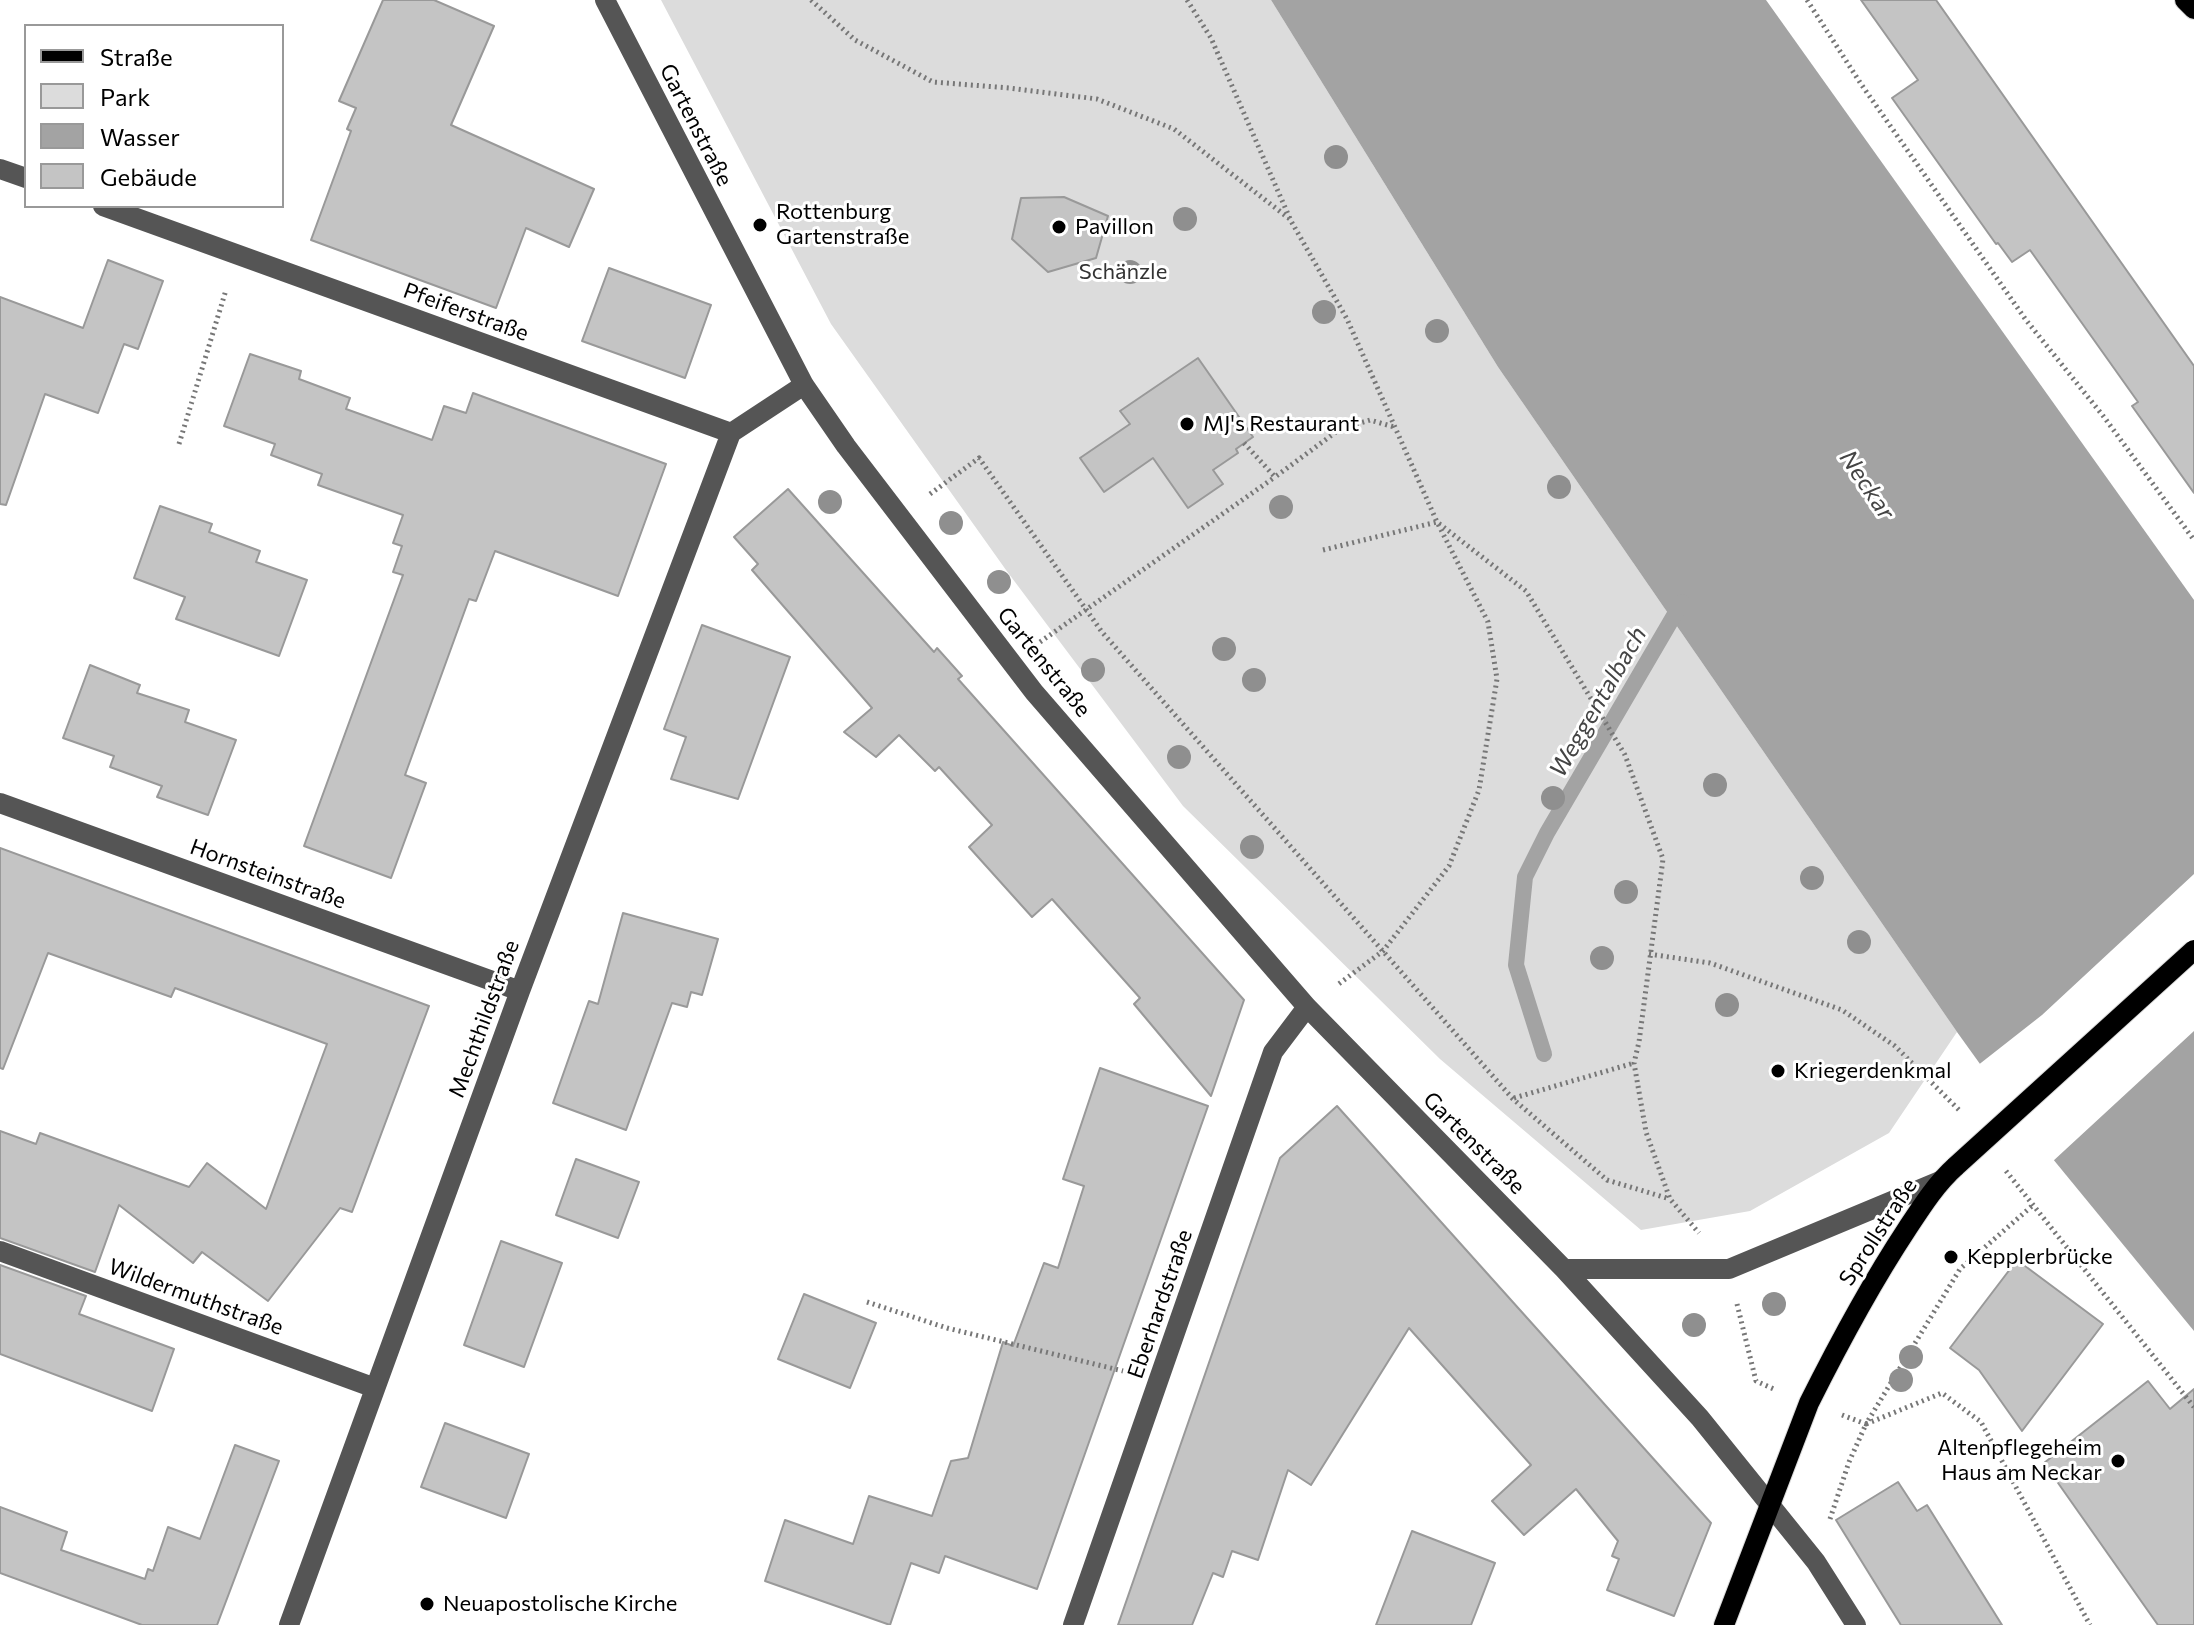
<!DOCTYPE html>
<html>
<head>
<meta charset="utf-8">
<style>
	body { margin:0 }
	#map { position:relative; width:2194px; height:1625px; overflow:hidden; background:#fff; font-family:Commissioner,sans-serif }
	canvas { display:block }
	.legend { position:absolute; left:24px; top:24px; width:260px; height:184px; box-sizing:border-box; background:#fff; border:2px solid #999; margin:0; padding:10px 14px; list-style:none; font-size:24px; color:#000 }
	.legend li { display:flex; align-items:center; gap:16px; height:40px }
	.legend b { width:40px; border:2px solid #999 }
</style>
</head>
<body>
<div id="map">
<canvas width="2194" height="1625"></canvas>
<ul class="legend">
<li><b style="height:10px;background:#000"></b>Straße</li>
<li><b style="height:22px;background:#dcdcdc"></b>Park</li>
<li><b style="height:22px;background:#a3a3a3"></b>Wasser</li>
<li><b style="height:22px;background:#c4c4c4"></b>Gebäude</li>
</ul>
</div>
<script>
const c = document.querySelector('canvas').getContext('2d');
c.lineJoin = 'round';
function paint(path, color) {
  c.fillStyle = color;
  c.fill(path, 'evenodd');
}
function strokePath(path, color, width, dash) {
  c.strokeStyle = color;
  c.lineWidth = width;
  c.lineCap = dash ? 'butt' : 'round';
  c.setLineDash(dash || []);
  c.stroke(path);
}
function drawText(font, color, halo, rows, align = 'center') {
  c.font = font + ' Commissioner,sans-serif';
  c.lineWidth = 6;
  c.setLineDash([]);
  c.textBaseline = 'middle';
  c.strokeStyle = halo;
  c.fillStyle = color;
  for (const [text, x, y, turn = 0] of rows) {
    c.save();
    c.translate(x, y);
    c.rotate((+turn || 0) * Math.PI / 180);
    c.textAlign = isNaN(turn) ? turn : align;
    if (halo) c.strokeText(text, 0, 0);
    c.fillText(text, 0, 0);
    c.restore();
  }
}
const green = new Path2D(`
	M 661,0 L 1271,0 L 1498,367 L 1957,1032 L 1889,1133 L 1750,1211 L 1641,1230 L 1440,1059 L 1183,806 L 1006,570 L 831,324 Z`);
const water = new Path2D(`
	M 1271,0 L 1766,0 L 2194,600 L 2194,1331 L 2016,1114 L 1957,1032 L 1498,367 Z`);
const pier = new Path2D(`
	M 2194,874 L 2194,1031 L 2052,1162 L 2013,1116 L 1977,1066 L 2042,1015 Z`);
const stream = new Path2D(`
	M 1544,1054 L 1516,965 L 1525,877 L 1547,833 L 1682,602`);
const building = new Path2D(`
	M 383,0 L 434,0 L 494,26 L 451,125 L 594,189 L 569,247 L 526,228 L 496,308 L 311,240 L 351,131 L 347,129 L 356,108 L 339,101 Z
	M 1861,0 L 1936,0 L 2194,366 L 2194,493 L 2132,406 L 2138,402 L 2030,250 L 2012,262 L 1998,243 L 1996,244 L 1892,98 L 1918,80 Z
	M 1064,197 L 1108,216 L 1096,258 L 1048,272 L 1012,239 L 1021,198 Z
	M 108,260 L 163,281 L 138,349 L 124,344 L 98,413 L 45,394 L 6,505 L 0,504 L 0,297 L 83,328 Z
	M 609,268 L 711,305 L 685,378 L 582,341 Z
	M 250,354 L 301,371 L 299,379 L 350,398 L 346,409 L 432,440 L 444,406 L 466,413 L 473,393 L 666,464 L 618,596 L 495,551 L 476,601 L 469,599 L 405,775 L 426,783 L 391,878 L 304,846 L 403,575 L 393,572 L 402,546 L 393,543 L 403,515 L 318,485 L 322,474 L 271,455 L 275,444 L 224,426 Z
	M 1198,358 L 1253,437 L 1236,449 L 1238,453 L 1213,470 L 1223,484 L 1188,508 L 1153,458 L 1104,492 L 1080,458 L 1130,424 L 1120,411 Z
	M 788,489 L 934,652 L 937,648 L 962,676 L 958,679 L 1244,1000 L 1211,1096 L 1134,1004 L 1140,998 L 1052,899 L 1032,917 L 969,847 L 992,825 L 939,767 L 935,771 L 899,735 L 876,757 L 844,732 L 872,708 L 752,570 L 758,564 L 734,537 Z
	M 160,506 L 212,524 L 209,532 L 260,551 L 256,562 L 307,580 L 279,656 L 176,619 L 185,597 L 134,578 Z
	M 702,625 L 790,657 L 738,799 L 671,779 L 686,737 L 664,729 Z
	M 90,665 L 140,685 L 137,693 L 189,710 L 185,722 L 236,740 L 208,815 L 157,797 L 162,786 L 110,767 L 114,756 L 63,738 Z
	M 0,848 L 429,1006 L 352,1212 L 340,1208 L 268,1301 L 202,1252 L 193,1263 L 119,1205 L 95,1272 L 0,1238 L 0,1131 L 36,1144 L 40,1133 L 189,1187 L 207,1163 L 266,1209 L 327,1044 L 175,988 L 171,997 L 48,953 L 3,1069 L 0,1068 Z
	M 623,913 L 718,939 L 702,995 L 691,992 L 687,1007 L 672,1003 L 626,1130 L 553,1103 L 589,1001 L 598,1004 Z
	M 1100,1068 L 1208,1106 L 1037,1589 L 945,1556 L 939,1573 L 911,1563 L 890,1625 L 765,1581 L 785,1520 L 853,1544 L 869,1496 L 932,1516 L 951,1461 L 968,1458 L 1003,1342 L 1013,1346 L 1044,1263 L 1058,1268 L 1084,1186 L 1063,1179 Z
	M 1337,1106 L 1711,1523 L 1674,1616 L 1607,1590 L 1619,1559 L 1612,1556 L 1618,1541 L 1576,1489 L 1524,1535 L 1492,1501 L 1531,1465 L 1409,1328 L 1311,1485 L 1288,1470 L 1258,1560 L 1232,1551 L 1223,1577 L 1213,1573 L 1192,1625 L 1118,1625 L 1280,1158 Z
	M 576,1159 L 639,1182 L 618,1238 L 556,1215 Z
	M 501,1241 L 562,1263 L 524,1367 L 464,1345 Z
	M 2017,1260 L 2103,1324 L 2022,1431 L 1979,1370 L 1950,1348 Z
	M 0,1265 L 86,1296 L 79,1314 L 174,1349 L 152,1411 L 0,1354 Z
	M 804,1294 L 876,1323 L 850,1388 L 778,1359 Z
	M 2148,1381 L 2170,1409 L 2194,1389 L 2194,1625 L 2158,1625 L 2044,1463 Z
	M 445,1423 L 529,1454 L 506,1518 L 421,1487 Z
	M 235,1445 L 279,1461 L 217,1625 L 142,1625 L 0,1573 L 0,1507 L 67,1532 L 61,1550 L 145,1579 L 148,1569 L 153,1571 L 168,1527 L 200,1539 Z
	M 1898,1482 L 1917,1511 L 1927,1505 L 2002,1625 L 1901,1625 L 1836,1520 Z
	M 1412,1531 L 1495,1563 L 1471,1625 L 1376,1625 Z`);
const path = new Path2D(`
	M 811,0 L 855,40 L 933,82 L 1009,88 L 1097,99 L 1174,129 L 1291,220
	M 1187,0 L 1211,38 L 1291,221 L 1347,319 L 1437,522 L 1526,591 L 1625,755 L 1663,859 L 1639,1042 L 1634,1063 L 1646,1132 L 1670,1199 L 1699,1233
	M 1807,0 L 1861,84 L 2026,320 L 2104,417 L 2194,540
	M 1244,443 L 1275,477 L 1340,429 L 1370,420 L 1394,427
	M 179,444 L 226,290
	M 930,494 L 979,458 L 1102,632 L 1513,1099 L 1607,1180 L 1670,1199
	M 1323,550 L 1437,522 L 1488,622 L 1497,679 L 1479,790 L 1449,866 L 1383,951 L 1336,986
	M 1040,642 L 1275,477
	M 1649,954 L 1710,963 L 1842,1010 L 1895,1046 L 1961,1112
	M 1514,1098 L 1634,1063
	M 2006,1171 L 2194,1407
	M 867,1302 L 947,1328 L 1123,1371
	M 1737,1304 L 1756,1381 L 1776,1390
	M 1842,1415 L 1866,1424 L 1960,1269 L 2032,1206
	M 1830,1519 L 1849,1462 L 1866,1424 L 1942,1393 L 1981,1422 L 2090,1625`);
const minor = new Path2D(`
	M 605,0 L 804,385 L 846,446 L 1034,692 L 1307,1007 L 1564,1269 L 1700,1418 L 1816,1562 L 1856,1625
	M 0,169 L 26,178
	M 103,206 L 731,433
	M 731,433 L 804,385
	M 0,803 L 520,991
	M 0,1251 L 375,1388
	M 1564,1269 L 1729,1269 L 1940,1181
	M 289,1625 L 520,991 L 731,433
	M 1073,1625 L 1273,1052 L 1307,1007`);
const major = new Path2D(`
	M 2185,0 L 2194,9
	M 1724,1625 L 1809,1403 C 1839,1343 1870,1285 1907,1229 C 1922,1206 1936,1184 1956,1166`);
const majorBridge = new Path2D(`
	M 1956,1166 L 2194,950`);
const trees = [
	[1336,157],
	[1185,219],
	[1130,272],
	[1324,312],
	[1437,331],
	[1559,487],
	[830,502],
	[1281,507],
	[951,523],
	[999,582],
	[1224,649],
	[1093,670],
	[1254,680],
	[1179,757],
	[1715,785],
	[1553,798],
	[1252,847],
	[1812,878],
	[1626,892],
	[1859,942],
	[1602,958],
	[1727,1005],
	[1774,1304],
	[1694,1325],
	[1911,1357],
	[1901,1380]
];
const markers = [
	[760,225,8,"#000"],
	[1059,227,8,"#000"],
	[1187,424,8,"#000"],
	[1778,1071,8,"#000"],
	[1951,1257,8,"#000"],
	[2118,1461,8,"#000"],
	[427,1604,8,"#000"]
];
const streetNames = [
	["Gartenstraße",696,125,63],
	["Pfeiferstraße",466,312,20],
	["Gartenstraße",1044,662,51],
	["Hornsteinstraße",268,874,20],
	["Mechthildstraße",484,1019,-70],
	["Gartenstraße",1474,1143,45],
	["Sprollstraße",1878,1232,-57],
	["Wildermuthstraße",196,1297,20],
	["Eberhardstraße",1160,1304,-71]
];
const poiNames = [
	["Rottenburg",776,212],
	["Gartenstraße",776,237],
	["Pavillon",1075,227],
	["MJ's Restaurant",1203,424],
	["Kriegerdenkmal",1794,1071],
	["Kepplerbrücke",1967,1257],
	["Altenpflegeheim",2102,1448,"right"],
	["Haus am Neckar",2102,1473,"right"],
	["Neuapostolische Kirche",443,1604]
];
const parkNames = [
	["Schänzle",1123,272]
];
const waterNames = [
	["Neckar",1867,485,56],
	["Weggentalbach",1598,702,-60]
];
paint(green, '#dcdcdc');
paint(water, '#a3a3a3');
paint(pier, '#fff');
strokePath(stream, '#a3a3a3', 16);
paint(building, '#c4c4c4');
strokePath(building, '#999', 2);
strokePath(major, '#dbdbdb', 22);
strokePath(path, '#777', 5, [2, 4]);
strokePath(minor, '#555', 20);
strokePath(major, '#000', 20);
strokePath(majorBridge, '#dbdbdb', 22, []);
strokePath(majorBridge, '#000', 20);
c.fillStyle = '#8f8f8f';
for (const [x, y] of trees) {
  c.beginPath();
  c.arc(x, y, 12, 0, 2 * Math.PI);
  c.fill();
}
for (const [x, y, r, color] of markers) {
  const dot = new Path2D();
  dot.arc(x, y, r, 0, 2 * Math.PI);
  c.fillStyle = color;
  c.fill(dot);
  strokePath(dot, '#fff', 3);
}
drawText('22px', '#000', '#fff', streetNames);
drawText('22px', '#000', '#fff', poiNames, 'left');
drawText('22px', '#333', '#fff', parkNames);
drawText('italic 24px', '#444', '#fff', waterNames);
</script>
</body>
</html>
